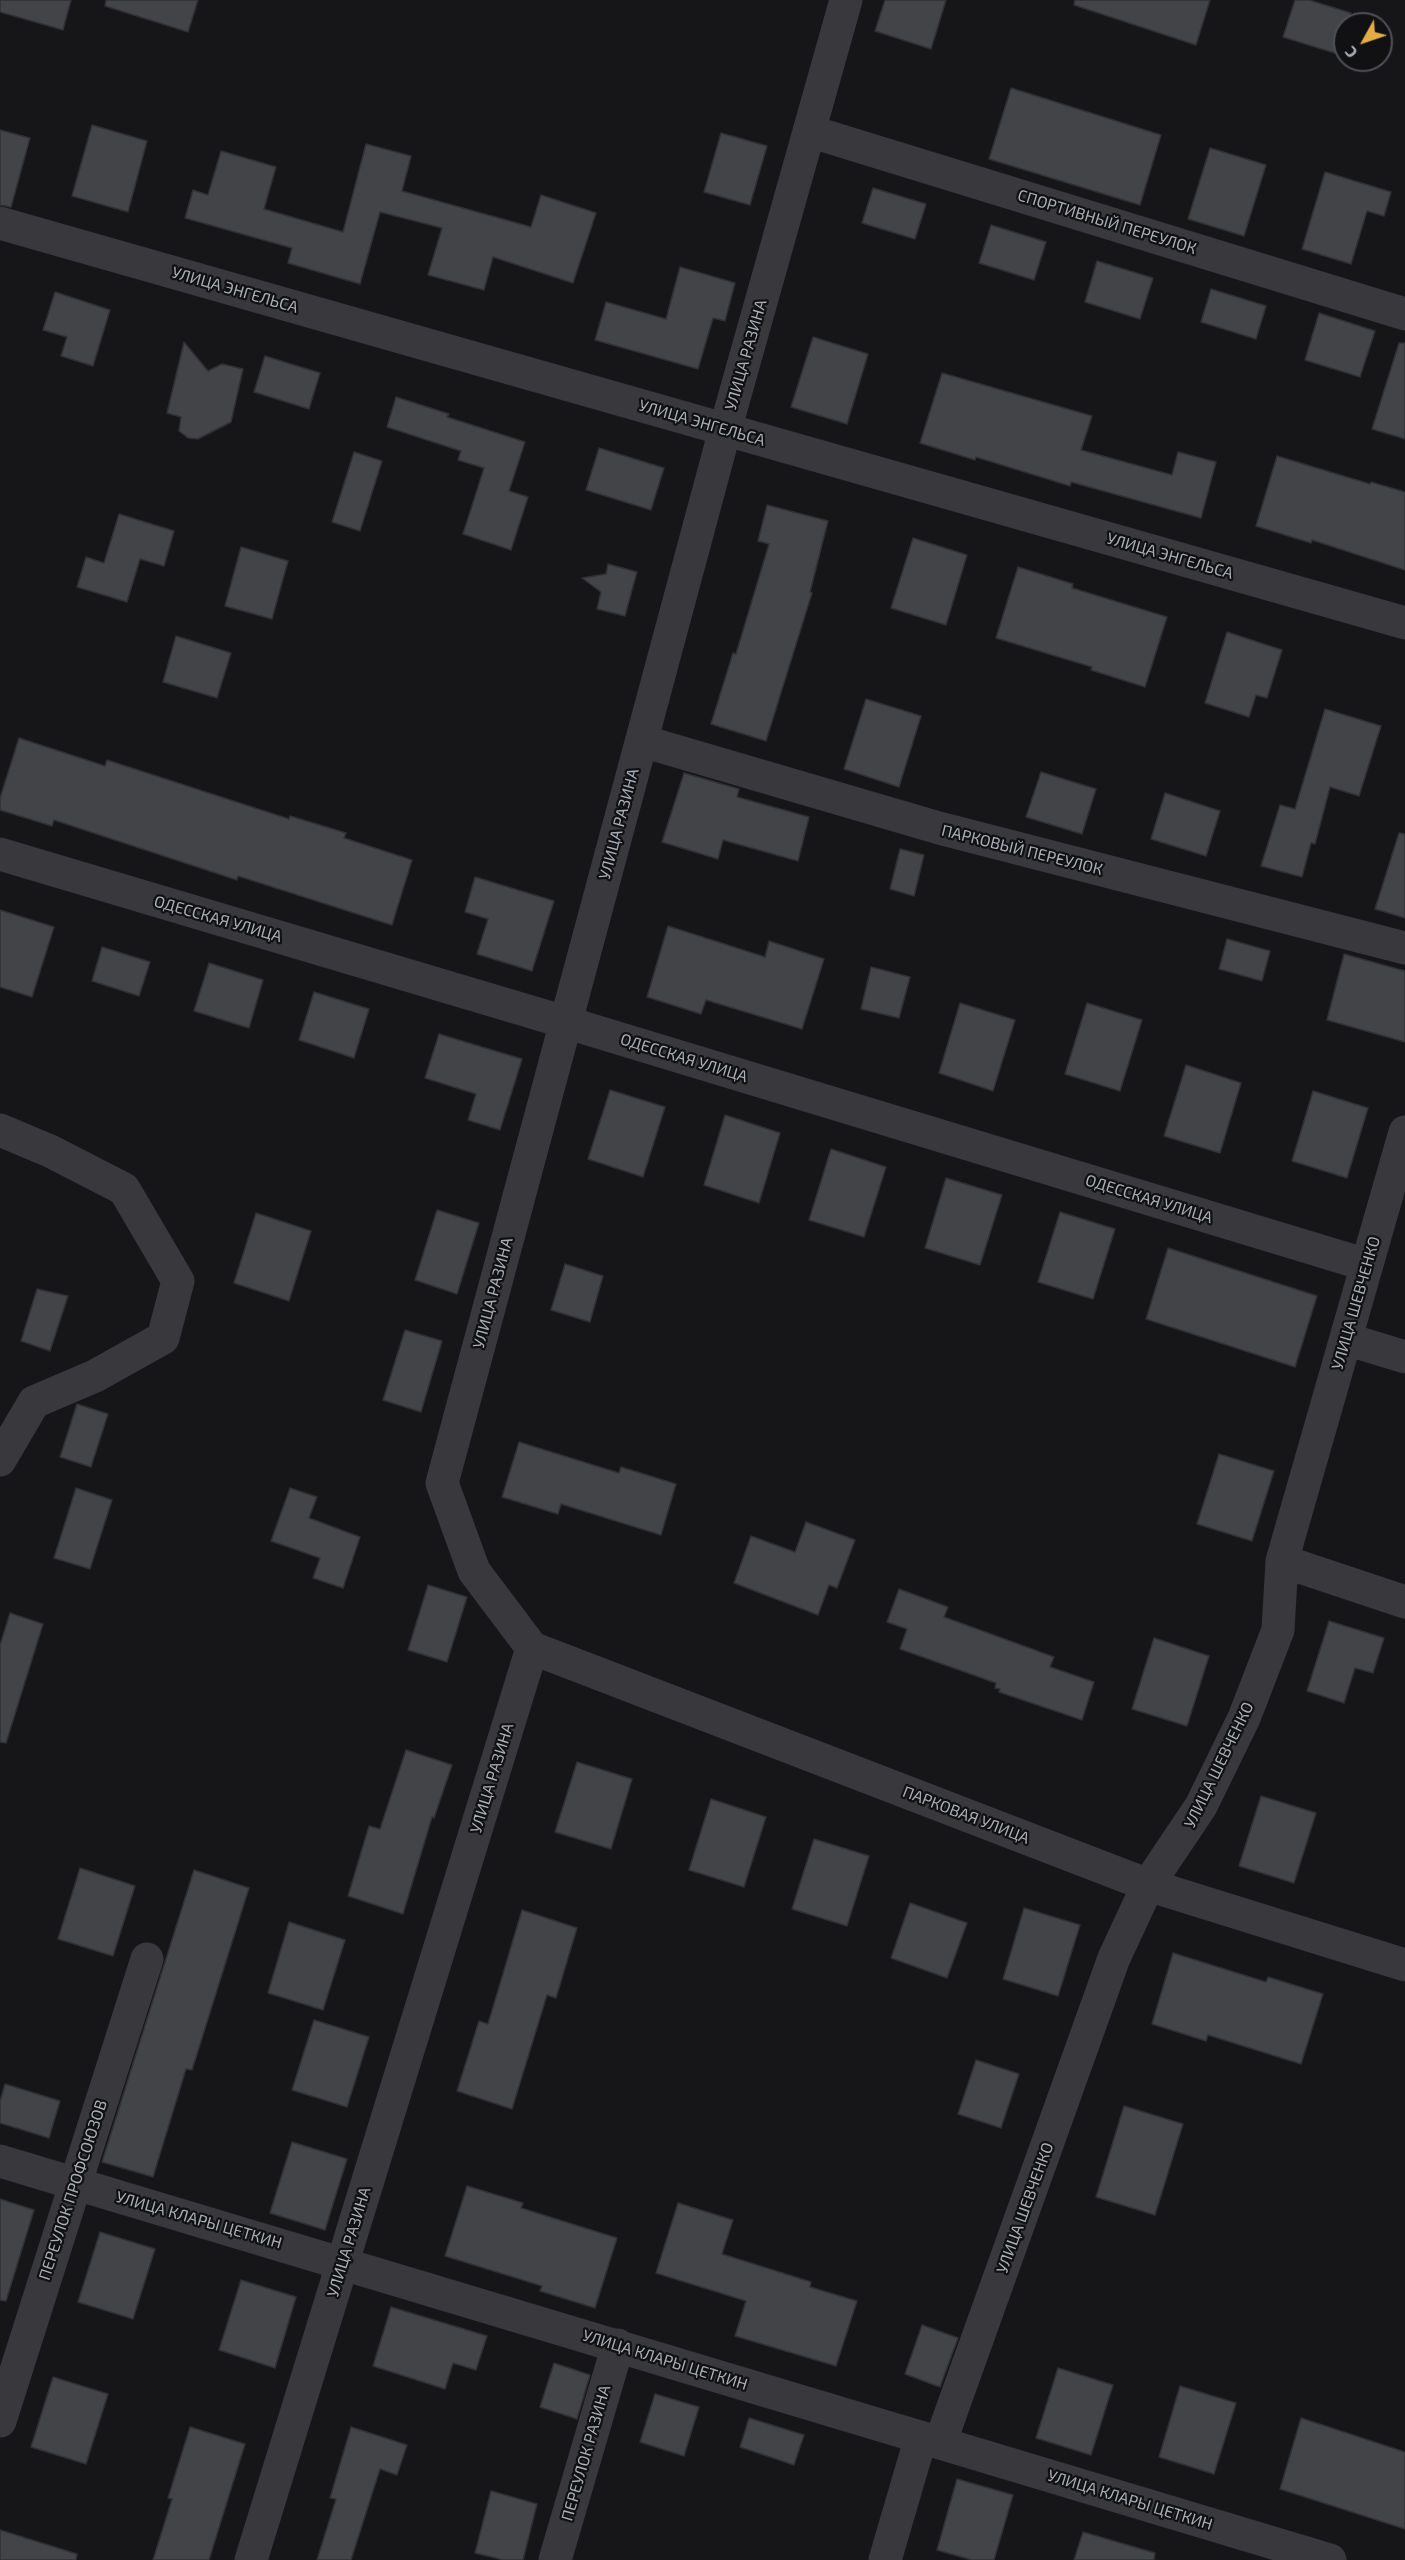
<!DOCTYPE html>
<html>
<head>
<meta charset="utf-8">
<style>
	body { margin:0 }
	#map { position:relative; width:1405px; height:2560px; overflow:hidden; background:#161618; font-family:"Exo 2",sans-serif }
	canvas { display:block }
	.north { position:absolute; left:1333px; top:12px; width:60px; height:60px; box-sizing:border-box; background:#111113; border:2px solid #4e5055; border-radius:50%; rotate:230deg; font-size:16px; font-weight:700; line-height:24px; text-align:center; color:#a9aeb7 }
	.north::after { content:''; display:block; margin:auto; width:21px; height:27px; background:#e4ad43; clip-path:polygon(50% 0,100% 100%,50% 72%,0 100%) }
</style>
</head>
<body>
<div id="map">
<canvas width="1405" height="2560"></canvas>
<div class="north">С</div>
</div>
<script>
const c = document.querySelector('canvas').getContext('2d');
c.lineJoin = 'round';
function paint(path, color) {
  c.fillStyle = color;
  c.fill(path, 'evenodd');
}
function strokePath(path, color, width, dash) {
  c.strokeStyle = color;
  c.lineWidth = width;
  c.lineCap = dash ? 'butt' : 'round';
  c.setLineDash(dash || []);
  c.stroke(path);
}
function drawText(font, color, halo, rows, align = 'center') {
  c.font = font + ' "Exo 2",sans-serif';
  c.lineWidth = 4.5;
  c.setLineDash([]);
  c.textBaseline = 'middle';
  c.strokeStyle = halo;
  c.fillStyle = color;
  for (const [text, x, y, turn = 0] of rows) {
    c.save();
    c.translate(x, y);
    c.rotate((+turn || 0) * Math.PI / 180);
    c.textAlign = isNaN(turn) ? turn : align;
    if (halo) c.strokeText(text, 0, 0);
    c.fillText(text, 0, 0);
    c.restore();
  }
}
const building = new Path2D(`
	M 0,0 L 71,0 L 63,30 L 0,12 Z
	M 106,0 L 198,0 L 188,32 L 105,6 Z
	M 885,0 L 946,0 L 931,49 L 875,31 Z
	M 1075,0 L 1210,0 L 1196,45 L 1074,5 Z
	M 1295,0 L 1309,0 L 1351,13 L 1348,24 L 1345,24 L 1345,33 L 1338,54 L 1283,37 Z
	M 1011,88 L 1161,135 L 1140,205 L 989,159 Z
	M 92,125 L 147,141 L 128,212 L 72,196 Z
	M 0,130 L 30,138 L 11,207 L 0,205 Z
	M 721,133 L 767,146 L 750,205 L 704,192 Z
	M 366,144 L 411,156 L 402,191 L 531,227 L 541,195 L 596,213 L 573,283 L 493,257 L 484,290 L 428,275 L 442,228 L 380,212 L 360,284 L 288,263 L 292,248 L 185,218 L 193,190 L 208,195 L 221,151 L 276,167 L 264,209 L 343,232 Z
	M 1210,148 L 1266,165 L 1244,236 L 1188,219 Z
	M 1325,172 L 1391,192 L 1384,216 L 1367,211 L 1351,264 L 1302,249 Z
	M 873,188 L 926,204 L 915,239 L 862,223 Z
	M 991,225 L 1046,242 L 1034,280 L 979,263 Z
	M 1097,261 L 1153,278 L 1140,319 L 1085,302 Z
	M 680,267 L 735,283 L 725,321 L 713,318 L 698,369 L 595,340 L 606,302 L 666,319 Z
	M 1211,289 L 1266,306 L 1256,339 L 1201,322 Z
	M 55,292 L 110,310 L 93,366 L 61,356 L 67,337 L 43,330 Z
	M 1319,313 L 1375,331 L 1360,377 L 1305,360 Z
	M 813,337 L 868,354 L 847,424 L 791,407 Z
	M 184,342 L 208,371 L 222,364 L 243,369 L 231,422 L 198,439 L 188,438 L 179,431 L 181,417 L 167,413 Z
	M 1399,343 L 1405,343 L 1405,439 L 1372,429 Z
	M 265,356 L 320,373 L 309,409 L 254,392 Z
	M 942,373 L 1092,416 L 1081,450 L 1172,475 L 1178,452 L 1216,462 L 1201,518 L 1071,482 L 1070,486 L 976,457 L 975,460 L 920,443 Z
	M 396,397 L 449,414 L 447,417 L 525,442 L 509,491 L 528,497 L 511,550 L 463,534 L 484,468 L 458,460 L 461,451 L 387,427 Z
	M 599,448 L 664,468 L 651,510 L 586,490 Z
	M 354,452 L 382,461 L 360,531 L 332,522 Z
	M 1277,456 L 1370,484 L 1371,482 L 1405,492 L 1405,570 L 1312,540 L 1311,543 L 1256,526 Z
	M 767,505 L 828,521 L 810,592 L 812,593 L 766,741 L 711,724 L 733,653 L 736,654 L 769,544 L 758,541 Z
	M 119,514 L 174,531 L 164,566 L 140,559 L 127,602 L 77,587 L 86,557 L 104,563 Z
	M 913,538 L 967,555 L 946,625 L 891,608 Z
	M 241,547 L 288,561 L 272,619 L 225,606 Z
	M 608,564 L 637,572 L 625,616 L 597,609 L 601,592 L 582,578 L 606,574 Z
	M 1018,567 L 1073,584 L 1072,588 L 1167,617 L 1145,687 L 1091,670 L 1092,667 L 996,638 Z
	M 1227,632 L 1282,650 L 1267,698 L 1256,695 L 1249,717 L 1205,703 Z
	M 176,636 L 231,653 L 217,698 L 163,682 Z
	M 866,699 L 921,716 L 899,787 L 844,769 Z
	M 1325,709 L 1381,726 L 1359,796 L 1330,787 L 1315,844 L 1311,843 L 1302,877 L 1261,866 L 1280,805 L 1295,809 Z
	M 19,738 L 105,766 L 107,760 L 289,819 L 290,816 L 346,833 L 344,838 L 412,860 L 392,925 L 238,876 L 237,880 L 54,820 L 52,826 L 0,810 L 0,798 Z
	M 1041,772 L 1096,789 L 1082,834 L 1026,817 Z
	M 684,773 L 739,789 L 737,797 L 809,817 L 798,861 L 723,840 L 718,859 L 662,842 Z
	M 1165,793 L 1220,811 L 1206,856 L 1151,839 Z
	M 1399,833 L 1405,834 L 1405,918 L 1375,909 Z
	M 900,849 L 924,855 L 914,896 L 890,889 Z
	M 475,877 L 554,901 L 532,971 L 477,954 L 488,919 L 465,912 Z
	M 0,910 L 54,927 L 32,997 L 0,987 Z
	M 668,926 L 765,957 L 769,941 L 824,959 L 802,1029 L 706,1000 L 701,1014 L 647,997 Z
	M 1227,939 L 1270,951 L 1262,981 L 1219,969 Z
	M 102,947 L 150,962 L 139,996 L 92,981 Z
	M 1344,954 L 1405,971 L 1405,1042 L 1327,1020 Z
	M 209,963 L 263,980 L 249,1028 L 194,1011 Z
	M 871,967 L 910,977 L 899,1018 L 861,1009 Z
	M 314,992 L 369,1009 L 354,1058 L 299,1040 Z
	M 960,1003 L 1015,1020 L 993,1091 L 939,1073 Z
	M 1087,1003 L 1142,1020 L 1120,1091 L 1065,1074 Z
	M 439,1034 L 522,1059 L 500,1130 L 468,1120 L 476,1094 L 425,1078 Z
	M 1186,1065 L 1241,1083 L 1220,1153 L 1164,1136 Z
	M 610,1090 L 665,1107 L 643,1177 L 588,1159 Z
	M 1313,1091 L 1368,1108 L 1347,1178 L 1292,1161 Z
	M 725,1115 L 780,1133 L 759,1203 L 704,1185 Z
	M 831,1149 L 886,1167 L 864,1237 L 809,1220 Z
	M 946,1178 L 1002,1195 L 980,1265 L 925,1248 Z
	M 437,1210 L 479,1223 L 457,1294 L 415,1280 Z
	M 1060,1212 L 1115,1229 L 1093,1299 L 1038,1282 Z
	M 256,1213 L 311,1231 L 289,1301 L 234,1283 Z
	M 1168,1248 L 1317,1296 L 1295,1367 L 1146,1319 Z
	M 565,1264 L 603,1276 L 590,1322 L 551,1310 Z
	M 37,1289 L 68,1296 L 50,1351 L 21,1341 Z
	M 405,1330 L 442,1341 L 421,1412 L 383,1400 Z
	M 77,1404 L 108,1414 L 91,1467 L 60,1457 Z
	M 519,1442 L 619,1473 L 621,1467 L 676,1484 L 661,1535 L 561,1504 L 558,1514 L 502,1497 Z
	M 1219,1454 L 1274,1471 L 1252,1541 L 1197,1524 Z
	M 76,1488 L 112,1500 L 90,1569 L 54,1558 Z
	M 290,1488 L 317,1497 L 309,1518 L 360,1537 L 343,1588 L 313,1578 L 320,1558 L 271,1541 Z
	M 806,1522 L 855,1540 L 837,1588 L 829,1585 L 818,1615 L 734,1583 L 751,1536 L 795,1552 Z
	M 428,1585 L 467,1597 L 447,1662 L 408,1650 Z
	M 899,1589 L 948,1607 L 944,1617 L 1054,1657 L 1050,1667 L 1094,1682 L 1082,1720 L 999,1692 L 1000,1689 L 995,1688 L 996,1683 L 900,1649 L 907,1629 L 887,1622 Z
	M 10,1613 L 43,1624 L 6,1743 L 0,1742 L 0,1645 Z
	M 1329,1621 L 1384,1638 L 1373,1673 L 1355,1668 L 1344,1703 L 1307,1691 Z
	M 1154,1638 L 1209,1656 L 1187,1726 L 1132,1709 Z
	M 406,1750 L 452,1765 L 434,1818 L 432,1817 L 403,1914 L 348,1896 L 369,1826 L 380,1829 Z
	M 577,1762 L 632,1779 L 611,1849 L 555,1832 Z
	M 1261,1796 L 1316,1813 L 1294,1883 L 1239,1866 Z
	M 711,1799 L 766,1817 L 744,1887 L 689,1870 Z
	M 814,1839 L 869,1856 L 847,1926 L 792,1909 Z
	M 80,1868 L 135,1886 L 113,1956 L 58,1939 Z
	M 194,1870 L 249,1888 L 192,2070 L 186,2069 L 153,2177 L 102,2162 Z
	M 910,1903 L 967,1923 L 947,1978 L 891,1958 Z
	M 1024,1908 L 1080,1925 L 1058,1996 L 1003,1979 Z
	M 522,1910 L 577,1928 L 556,1998 L 547,1995 L 512,2109 L 457,2091 L 479,2021 L 488,2024 Z
	M 289,1922 L 345,1940 L 323,2010 L 268,1993 Z
	M 1173,1953 L 1266,1982 L 1268,1977 L 1323,1994 L 1301,2064 L 1208,2035 L 1206,2041 L 1152,2024 Z
	M 314,2020 L 369,2037 L 347,2107 L 292,2090 Z
	M 976,2060 L 1019,2074 L 1001,2128 L 958,2114 Z
	M 5,2084 L 60,2101 L 49,2138 L 0,2123 L 0,2101 Z
	M 1124,2106 L 1183,2124 L 1155,2215 L 1096,2197 Z
	M 292,2142 L 347,2159 L 325,2230 L 270,2213 Z
	M 467,2186 L 523,2203 L 521,2208 L 617,2238 L 595,2308 L 540,2291 L 542,2286 L 445,2256 Z
	M 0,2199 L 34,2210 L 6,2301 L 0,2300 Z
	M 678,2203 L 733,2220 L 722,2254 L 811,2282 L 810,2287 L 857,2301 L 836,2366 L 735,2336 L 746,2301 L 656,2273 Z
	M 100,2232 L 155,2249 L 133,2319 L 78,2302 Z
	M 241,2280 L 296,2297 L 275,2368 L 219,2350 Z
	M 391,2307 L 487,2336 L 476,2370 L 453,2363 L 445,2389 L 373,2366 Z
	M 922,2325 L 958,2338 L 940,2387 L 905,2374 Z
	M 554,2363 L 590,2375 L 577,2419 L 540,2407 Z
	M 1058,2368 L 1113,2385 L 1091,2455 L 1036,2438 Z
	M 53,2377 L 108,2394 L 86,2464 L 31,2447 Z
	M 1180,2386 L 1236,2403 L 1214,2474 L 1159,2457 Z
	M 655,2394 L 699,2407 L 684,2456 L 640,2442 Z
	M 749,2418 L 804,2435 L 794,2465 L 740,2447 Z
	M 1301,2418 L 1405,2452 L 1405,2529 L 1280,2489 Z
	M 190,2427 L 245,2444 L 209,2560 L 153,2560 L 172,2499 L 168,2498 Z
	M 351,2427 L 407,2445 L 397,2475 L 380,2469 L 351,2560 L 317,2560 L 336,2499 L 330,2498 Z
	M 957,2479 L 1013,2495 L 994,2560 L 972,2560 L 937,2550 Z
	M 491,2491 L 537,2504 L 523,2560 L 504,2560 L 475,2553 Z
	M 0,2530 L 77,2554 L 76,2560 L 0,2560 Z
	M 1083,2532 L 1155,2553 L 1154,2560 L 1074,2560 Z`);
const minor = new Path2D(`
	M 809,131 L 1405,314
	M 0,223 L 1405,623
	M 642,741 L 939,828 L 1405,948
	M 0,854 L 565,1022 L 1367,1265
	M 0,1130 L 50,1151 L 124,1189 L 178,1281 L 163,1338 L 95,1376 L 34,1402 L 0,1460
	M 1346,1339 L 1405,1357
	M 1282,1561 L 1405,1602
	M 532,1648 L 1148,1885 L 1405,1965
	M 0,2161 L 1330,2560
	M 0,2421 L 147,1959
	M 940,2443 L 1114,1958 L 1148,1885 L 1201,1806 L 1244,1718 L 1278,1630 L 1282,1561 L 1405,1132
	M 251,2560 L 532,1648 L 474,1571 L 442,1483 L 725,430 L 846,0
	M 555,2560 L 618,2345
	M 885,2560 L 921,2437`);
const streetNames = [
	["СПОРТИВНЫЙ ПЕРЕУЛОК",1107,222,17],
	["УЛИЦА ЭНГЕЛЬСА",235,290,16],
	["УЛИЦА РАЗИНА",746,355,-74],
	["УЛИЦА ЭНГЕЛЬСА",702,423,16],
	["УЛИЦА ЭНГЕЛЬСА",1170,556,16],
	["УЛИЦА РАЗИНА",619,824,-75],
	["ПАРКОВЫЙ ПЕРЕУЛОК",1022,850,14],
	["ОДЕССКАЯ УЛИЦА",218,919,16],
	["ОДЕССКАЯ УЛИЦА",684,1058,17],
	["ОДЕССКАЯ УЛИЦА",1149,1199,17],
	["УЛИЦА РАЗИНА",493,1293,-75],
	["УЛИЦА ШЕВЧЕНКО",1356,1303,-74],
	["УЛИЦА ШЕВЧЕНКО",1219,1765,-64],
	["УЛИЦА РАЗИНА",492,1778,-73],
	["ПАРКОВАЯ УЛИЦА",966,1815,21],
	["ПЕРЕУЛОК ПРОФСОЮЗОВ",73,2190,-72],
	["УЛИЦА ШЕВЧЕНКО",1025,2208,-70],
	["УЛИЦА КЛАРЫ ЦЕТКИН",199,2220,16],
	["УЛИЦА РАЗИНА",349,2242,-73],
	["УЛИЦА КЛАРЫ ЦЕТКИН",665,2360,17],
	["ПЕРЕУЛОК РАЗИНА",586,2453,-74],
	["УЛИЦА КЛАРЫ ЦЕТКИН",1130,2500,17]
];
paint(building, '#434448');
strokePath(building, '#313134', 1.5);
strokePath(minor, '#38383d', 33);
drawText('16px', '#a9aeb7', '#111113', streetNames);
</script>
</body>
</html>
